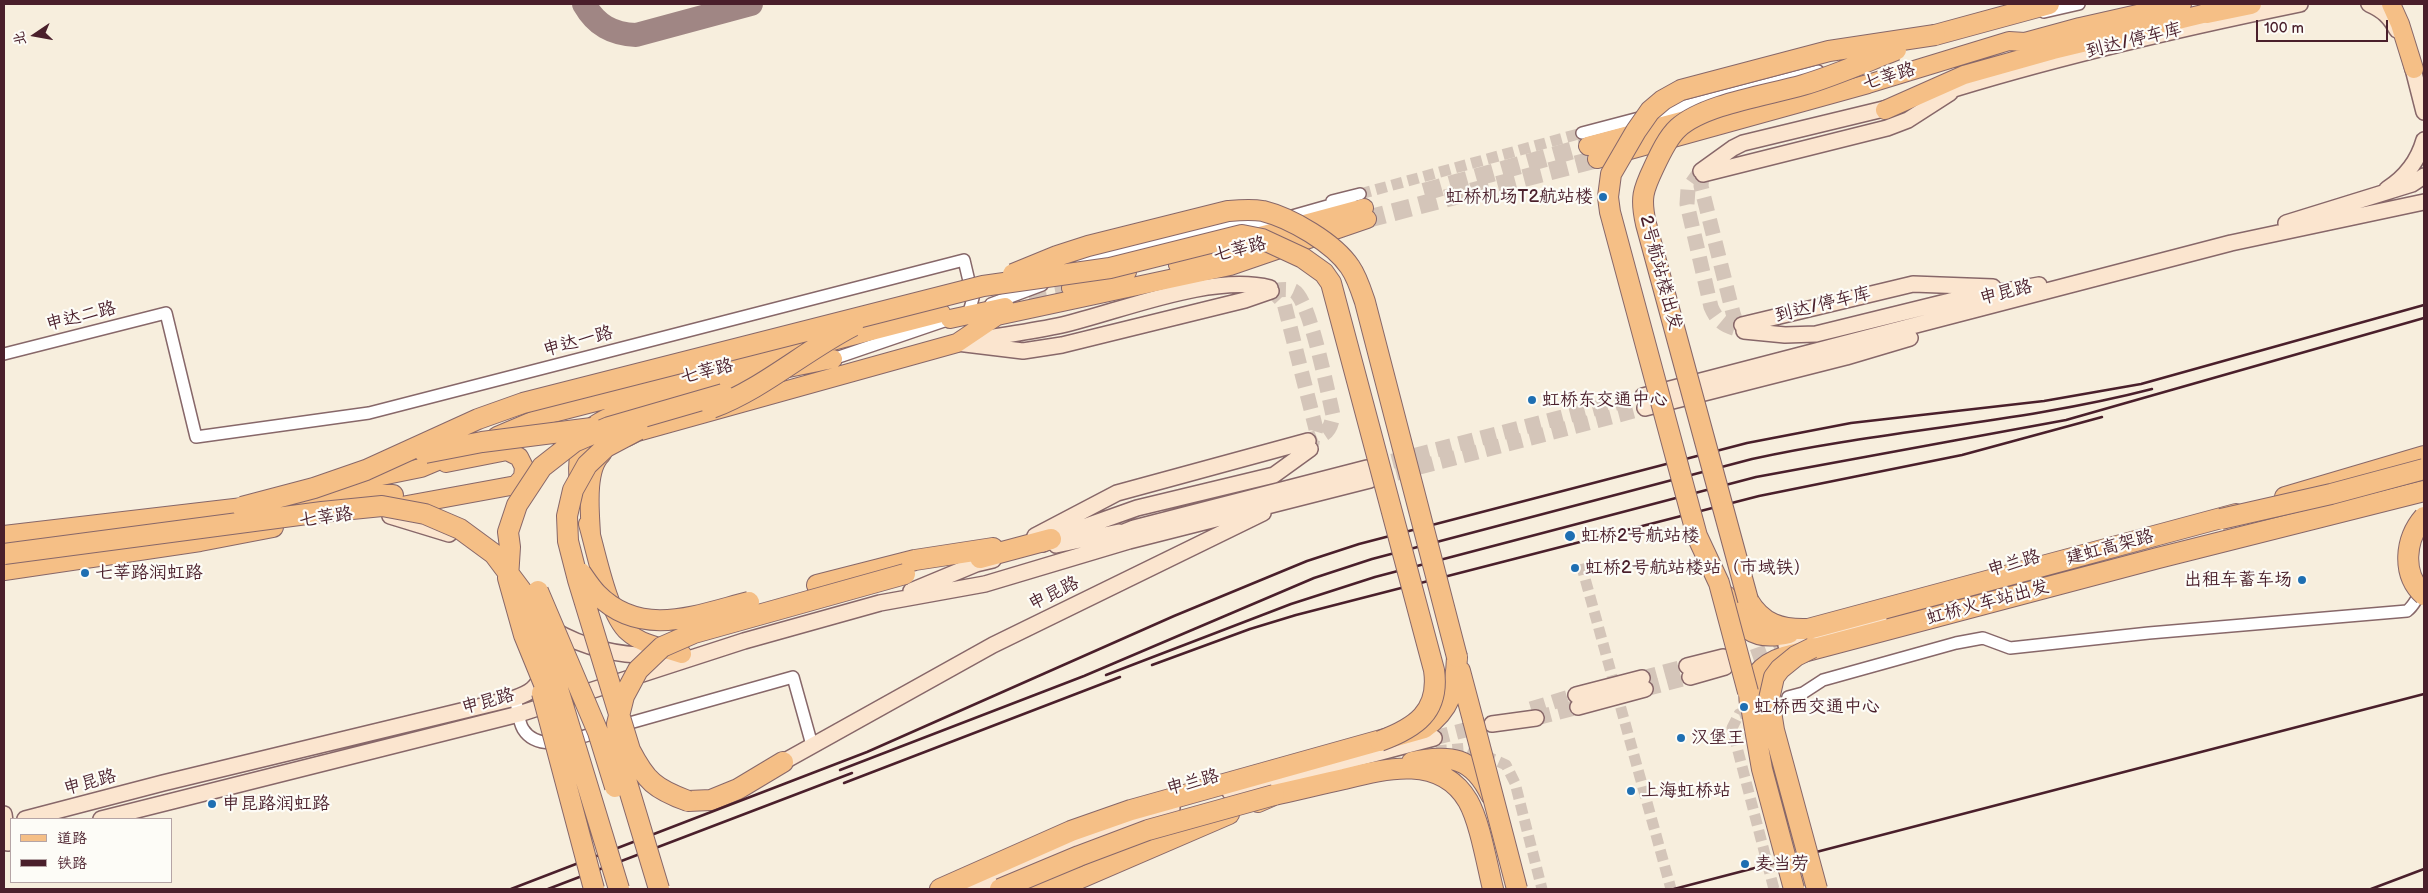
<!DOCTYPE html>
<html>
<head>
<meta charset="utf-8">
<style>
	body { margin:0 }
	#map { position:relative; width:2428px; height:893px; overflow:hidden; background:#f7eedd; font-family:"Balsamiq Sans","LXGW WenKai TC",sans-serif }
	canvas { display:block }
	.frame { position:absolute; inset:0; border:5px solid #4a1f2b; pointer-events:none }
	.legend { position:absolute; left:10px; top:818px; width:162px; height:65px; box-sizing:border-box; background:#fdfcf7; border:1px solid #b5a4a5; margin:0; padding:6px 9px; list-style:none; font-size:15px; color:#4a1f2b }
	.legend li { display:flex; align-items:center; gap:10px; height:25px }
	.legend b { width:25px; border:1px solid #b5a4a5 }
	.north { position:absolute; left:10px; top:10px; width:50px; height:50px; -webkit-text-stroke:4px #fdfcf7; paint-order:stroke; rotate:258deg; font-size:14px; font-weight:700; line-height:20px; text-align:center; color:#4a1f2b }
	.north::after { content:''; display:block; margin:auto; width:18px; height:22px; background:#4a1f2b; clip-path:polygon(50% 0,100% 100%,50% 72%,0 100%) }
	.scale { position:absolute; left:2256px; top:20px; width:132px; height:22px; box-sizing:border-box; border:2px solid #4a1f2b; border-top:0; padding-left:6px; font-size:15px; line-height:18px; white-space:nowrap; color:#4a1f2b; -webkit-text-stroke:4px #fdfcf7; paint-order:stroke }
</style>
</head>
<body>
<div id="map">
<canvas width="2428" height="893"></canvas>
<div class="frame"></div>
<ul class="legend">
<li><b style="height:6px;background:#f5bf86"></b>道路</li>
<li><b style="height:6px;background:#4a1f2b"></b>铁路</li>
</ul>
<div class="north">北</div>
<div class="scale">100 m</div>
</div>
<script>
const c = document.querySelector('canvas').getContext('2d');
c.lineJoin = 'round';
function strokePath(path, color, width, dash) {
  c.strokeStyle = color;
  c.lineWidth = width;
  c.lineCap = dash ? 'butt' : 'round';
  c.setLineDash(dash || []);
  c.stroke(path);
}
function drawText(font, color, halo, rows, align = 'center') {
  c.font = font + ' "Balsamiq Sans","LXGW WenKai TC",sans-serif';
  c.lineWidth = 4.5;
  c.setLineDash([]);
  c.textBaseline = 'middle';
  c.strokeStyle = halo;
  c.fillStyle = color;
  for (const [text, x, y, turn = 0] of rows) {
    c.save();
    c.translate(x, y);
    c.rotate((+turn || 0) * Math.PI / 180);
    c.textAlign = isNaN(turn) ? turn : align;
    if (halo) c.strokeText(text, 0, 0);
    c.fillText(text, 0, 0);
    c.restore();
  }
}
const taxiway = new Path2D(`
	M 584,4 C 596,25 612,34 636,35 L 751,4`);
const streetTunnel = new Path2D(`
	M 1360,194 L 1582,133
	M 1581,564 L 1671,889
	M 1436,751 L 1468,748 L 1506,765 L 1515,783 L 1542,889
	M 1774,889 L 1732,728 L 1739,714 L 1788,697`);
const secondaryTunnel = new Path2D(`
	M 1701,171 L 1688,189 L 1687,204 L 1711,307 C 1718,324 1728,327 1744,331
	M 1702,175 L 1701,186 L 1733,313 L 1736,322 L 1742,325
	M 1270,288 L 1284,303 L 1316,429 L 1311,445
	M 1271,291 C 1278,290 1287,288 1294,291 C 1310,300 1328,394 1333,415 C 1330,434 1325,434 1308,441
	M 1370,467 L 1643,396
	M 1374,479 L 1645,408
	M 1731,665 L 1786,645
	M 1642,678 L 1687,666
	M 1645,689 L 1690,677
	M 1531,709 L 1576,695
	M 1536,718 L 1578,707
	M 1434,738 L 1485,725`);
const primaryTunnel = new Path2D(`
	M 1424,192 L 1588,146
	M 1367,219 L 1597,159
	M 1002,301 L 1085,286`);
const street = new Path2D(`
	M 2044,12 L 2079,4
	M 1582,133 L 1818,71
	M 1332,201 L 1360,194
	M 1063,266 L 1243,223 L 1264,224 L 1338,203 L 1359,207
	M 991,304 L 1042,285
	M 4,354 L 166,313 L 196,437 L 369,413 L 964,260 L 973,298 L 969,312
	M 833,359 L 953,318
	M 1788,697 L 1803,693 L 1823,680 L 1956,643 L 1983,638 L 2010,648 L 2149,633 L 2407,611 C 2415,605 2416,597 2424,590
	M 515,698 C 518,707 518,721 523,729 C 539,755 580,737 601,731
	M 619,726 L 793,677 L 812,745`);
const secondary = new Path2D(`
	M 2369,4 C 2383,10 2390,17 2397,30
	M 2410,57 L 2424,112
	M 1938,94 C 2056,57 2178,29 2300,4
	M 1701,171 L 1733,148 L 1743,143 L 1896,106
	M 1703,174 L 1887,128 L 1908,120 L 1950,93
	M 2387,189 C 2406,177 2418,161 2424,140
	M 2286,223 L 2412,184 L 2424,176
	M 1742,325 L 1913,284 L 1993,287
	M 1744,331 L 1785,335 L 1816,334 L 1950,301 L 2039,285
	M 976,340 C 1004,335 1034,331 1062,325 C 1122,311 1211,273 1270,288
	M 957,343 L 1023,351 L 1062,345 L 1245,300 L 1271,291
	M 1643,396 L 2231,243 L 2424,202
	M 1645,408 L 1846,357 L 1910,338
	M 390,516 L 449,534
	M 1035,536 L 1117,493 L 1308,441
	M 1109,538 L 1134,528 L 1367,468
	M 1043,544 L 1061,535 L 1137,508 L 1274,475 L 1310,449
	M 1056,545 L 1119,532
	M 911,591 L 976,564 L 993,560
	M 552,629 C 583,648 622,657 659,655
	M 1786,645 L 1879,620
	M 1687,666 L 1723,657
	M 1690,677 L 1725,667
	M 1576,695 L 1642,678
	M 1578,707 L 1645,689
	M 1492,724 L 1536,718
	M 783,762 L 993,645 L 1263,513
	M 1230,792 L 1434,738
	M 4,814 L 8,843
	M 25,819 L 163,783 L 515,698 C 530,693 537,688 543,673
	M 101,819 L 519,714 L 744,641 L 880,603 L 985,584 L 1129,541 L 1370,480
	M 970,889 L 1101,832 L 1172,808`);
const primary = new Path2D(`
	M 2391,4 L 2400,24 L 2414,69
	M 1885,110 L 1964,75 L 2053,50 L 2207,13
	M 1588,146 L 1689,119
	M 1597,159 L 1868,84 L 2009,41 L 2025,42 L 2080,27 L 2182,4
	M 1249,239 L 1364,208
	M 1178,265 L 1257,246
	M 1071,288 L 1127,272
	M 950,319 L 1005,307
	M 497,436 L 549,414 L 941,313
	M 627,437 L 637,432 L 957,343 L 997,316 L 1230,266 L 1367,219
	M 352,482 L 421,468 L 459,452
	M 579,484 C 577,466 577,447 587,432 C 608,401 789,368 833,359
	M 396,507 L 516,485 L 523,477 L 524,467 L 519,457 L 507,451 L 446,463
	M 588,524 C 596,551 608,615 628,632 C 642,645 665,648 682,654
	M 591,534 C 590,513 585,469 602,454`);
const highway = new Path2D(`
	M 2207,13 L 2251,4
	M 1935,35 L 2049,4
	M 2285,497 L 2424,456
	M 4,536 L 354,495 L 393,495
	M 980,558 L 1051,539
	M 4,570 L 200,541 L 273,527
	M 817,585 L 915,560 L 993,548
	M 1726,596 C 1741,628 1752,642 1789,633
	M 1748,600 C 1762,624 1781,630 1808,629 L 2236,514
	M 1460,671 L 1473,720
	M 1750,704 C 1746,680 1762,664 1784,657 L 2158,558 L 2424,491
	M 1412,762 C 1451,755 1472,756 1491,795
	M 688,801 L 711,800 L 738,789 L 783,762
	M 1258,802 L 1274,795 C 1297,790 1321,784 1344,779 C 1387,768 1441,755 1468,801 C 1480,822 1487,865 1493,889
	M 940,889 L 1071,831 L 1131,810 L 1424,728 C 1450,710 1456,688 1457,657
	M 1027,889 L 1068,871
	M 1055,889 L 1229,814`);
const rail = new Path2D(`
	M 1152,665 L 1250,629 L 1296,615 L 1759,496 L 1962,455 L 2102,417
	M 1106,675 L 1291,604 L 1375,577 L 1756,477 L 2066,420 L 2424,318
	M 840,770 L 1084,676 L 1314,578 L 1372,559 L 1752,459 C 1884,430 2021,423 2152,389
	M 844,783 L 1120,677
	M 511,889 L 867,752 L 1174,616 L 1307,561 L 1359,544 L 1747,443 L 1851,423 L 2044,401 L 2141,384 L 2424,305
	M 548,889 L 852,773
	M 1674,889 L 2424,694
	M 2371,889 L 2424,869`);
const highwayBridge = new Path2D(`
	M 1013,274 L 1057,256 L 1088,246 L 1228,211 C 1240,210 1251,209 1263,211 C 1291,218 1334,243 1350,267 C 1357,277 1361,290 1365,302 L 1457,657
	M 712,408 C 763,389 804,351 853,326
	M 638,430 L 606,447 L 587,465 L 573,490 L 567,516 L 568,541 L 578,580 L 630,750 C 646,781 655,789 688,801
	M 425,453 L 482,442 L 592,428
	M 242,507 L 314,488 L 366,470 L 478,419 L 523,403 L 983,286 L 1110,268 L 1242,235 L 1262,239 L 1303,258 L 1324,273 L 1331,283 L 1434,670 C 1440,712 1415,728 1380,741
	M 2424,517 C 2405,539 2401,574 2424,595
	M 2221,519 L 2331,494 L 2424,469
	M 4,554 L 322,512 L 382,506 L 425,514 L 460,529 L 494,554 L 527,598 L 544,643 L 619,889
	M 581,573 C 586,580 591,588 597,594 C 641,639 697,615 749,602
	M 538,591 L 598,732 L 615,787
	M 1748,600 L 1646,224 C 1640,198 1643,190 1654,167 C 1660,154 1668,137 1678,128 C 1704,104 1769,95 1803,85 C 1834,76 1865,62 1896,50
	M 1812,648 L 1796,656 L 1780,669 L 1774,677 L 1769,699 L 1774,730 L 1817,889
	M 1748,692 L 1719,583 L 1697,536 L 1610,212 L 1608,197 L 1611,174 L 1636,131 L 1650,111 L 1663,100 L 1681,90 L 1829,51 L 1935,35
	M 542,693 L 594,889
	M 553,706 L 524,635 L 508,578 L 510,547 L 508,532 L 517,505 L 542,467 L 574,442 L 609,427 L 723,394
	M 1751,706 L 1762,769 L 1794,889
	M 1473,720 L 1517,889
	M 659,889 L 621,763 L 617,724 L 624,696 L 638,670 L 662,647 L 694,633 L 905,574
	M 1000,889 L 1079,856 L 1148,830 L 1274,795`);
const markers = [
	[1603,197,5,"#1f6fb2"],
	[1532,400,5,"#1f6fb2"],
	[1570,536,6,"#1f6fb2"],
	[1575,568,5,"#1f6fb2"],
	[85,573,5,"#1f6fb2"],
	[2302,580,5,"#1f6fb2"],
	[1744,707,5,"#1f6fb2"],
	[1681,738,5,"#1f6fb2"],
	[1631,791,5,"#1f6fb2"],
	[212,804,5,"#1f6fb2"],
	[1745,864,5,"#1f6fb2"]
];
const streetNames = [
	["到达/停车库",2134,41,-14],
	["七莘路",1889,77,-17],
	["七莘路",1240,250,-14],
	["2号航站楼出发",1660,273,75],
	["申昆路",2006,293,-14],
	["到达/停车库",1823,305,-14],
	["申达二路",81,317,-14],
	["申达一路",578,342,-15],
	["七莘路",707,372,-14],
	["七莘路",326,518,-8],
	["建虹高架路",2110,548,-15],
	["申兰路",2014,564,-16],
	["申昆路",1054,594,-26],
	["虹桥火车站出发",1988,603,-15],
	["申昆路",488,702,-15],
	["申昆路",90,783,-15],
	["申兰路",1193,783,-15]
];
const poiNames = [
	["虹桥机场T2航站楼",1593,197,"right"],
	["虹桥东交通中心",1542,400],
	["虹桥2号航站楼",1581,536],
	["虹桥2号航站楼站（市域铁）",1585,568],
	["七莘路润虹路",95,573],
	["出租车蓄车场",2292,580,"right"],
	["虹桥西交通中心",1754,707],
	["汉堡王",1691,738],
	["上海虹桥站",1641,791],
	["申昆路润虹路",222,804],
	["麦当劳",1755,864]
];
strokePath(taxiway, '#a08684', 24);
strokePath(streetTunnel, '#d4c5b9', 11, [11, 5.5]);
strokePath(secondaryTunnel, '#d4c5b9', 15, [15, 8]);
strokePath(primaryTunnel, '#d4c5b9', 18, [18, 9]);
strokePath(street, '#876769', 14);
strokePath(secondary, '#876769', 18);
strokePath(primary, '#876769', 20);
strokePath(highway, '#876769', 22);
strokePath(street, '#fff', 11);
strokePath(secondary, '#fbe5cf', 15);
strokePath(primary, '#f5bf86', 18);
strokePath(highway, '#f5bf86', 20);
strokePath(rail, '#4a1f2b', 2.5);
strokePath(highwayBridge, '#876769', 22, []);
strokePath(highwayBridge, '#f5bf86', 20);
for (const [x, y, r, color] of markers) {
  const dot = new Path2D();
  dot.arc(x, y, r, 0, 2 * Math.PI);
  c.fillStyle = color;
  c.fill(dot);
  strokePath(dot, '#fdfcf7', 2);
}
drawText('18px', '#4a1f2b', '#fdfcf7', streetNames);
drawText('18px', '#4a1f2b', '#fdfcf7', poiNames, 'left');
</script>
</body>
</html>
